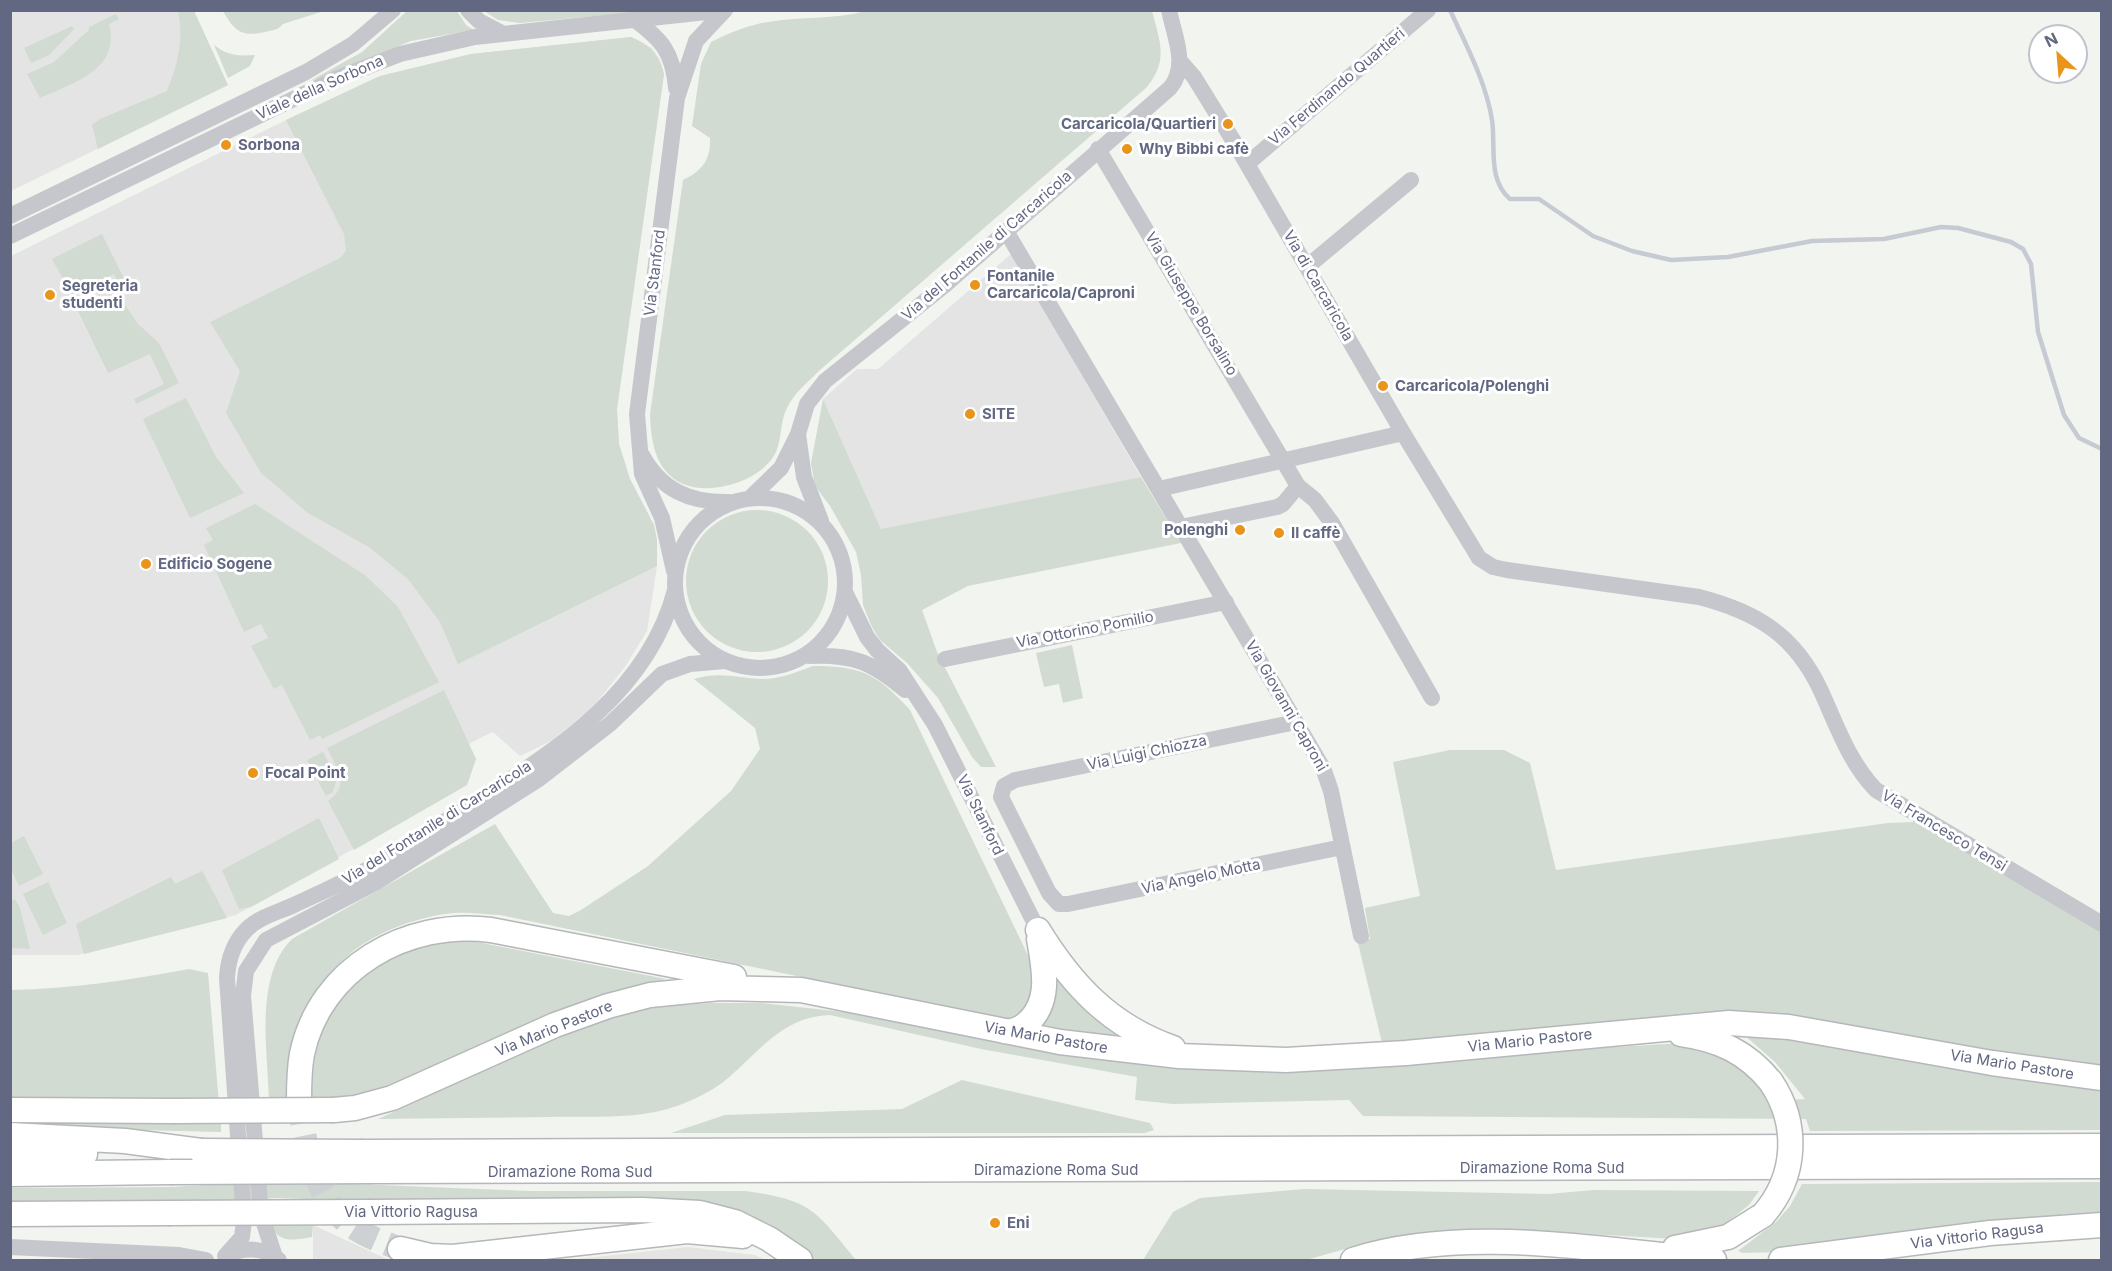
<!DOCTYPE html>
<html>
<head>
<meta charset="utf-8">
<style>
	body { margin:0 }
	#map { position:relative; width:2112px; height:1271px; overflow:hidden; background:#f2f4ef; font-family:Inter,sans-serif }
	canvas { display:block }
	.frame { position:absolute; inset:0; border:12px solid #626882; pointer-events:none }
	.north { position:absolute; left:2028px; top:24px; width:60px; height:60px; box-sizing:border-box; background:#fff; border:2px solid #c0c3cd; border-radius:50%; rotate:334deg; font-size:16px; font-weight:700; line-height:24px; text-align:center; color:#626882 }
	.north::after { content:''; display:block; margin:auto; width:21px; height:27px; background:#e9941a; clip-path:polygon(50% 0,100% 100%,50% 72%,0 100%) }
</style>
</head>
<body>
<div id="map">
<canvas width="2112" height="1271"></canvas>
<div class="frame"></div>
<div class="north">N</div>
</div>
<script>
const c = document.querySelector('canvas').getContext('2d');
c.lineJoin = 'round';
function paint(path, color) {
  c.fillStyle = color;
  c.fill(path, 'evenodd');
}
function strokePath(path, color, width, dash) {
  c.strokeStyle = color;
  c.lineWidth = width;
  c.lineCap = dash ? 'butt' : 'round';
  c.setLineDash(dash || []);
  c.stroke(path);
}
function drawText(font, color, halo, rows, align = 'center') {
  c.font = font + ' Inter,sans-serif';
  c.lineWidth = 6;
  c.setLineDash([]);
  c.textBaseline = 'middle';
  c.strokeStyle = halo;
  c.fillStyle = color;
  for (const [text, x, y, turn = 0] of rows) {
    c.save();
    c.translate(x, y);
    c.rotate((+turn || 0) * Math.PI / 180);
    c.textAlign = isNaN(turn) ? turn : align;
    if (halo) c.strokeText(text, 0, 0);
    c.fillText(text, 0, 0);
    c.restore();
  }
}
const built = new Path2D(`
	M 11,11 L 194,11 L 228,85 L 11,191 Z
	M 631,37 L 652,48 L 660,60 L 664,74 L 617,409 L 619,444 L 630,479 L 654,525 L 657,540 L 657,566 L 647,631 L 625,667 L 592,708 L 551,741 L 520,756 L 493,732 L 482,737 L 469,744 L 476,759 L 467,785 L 236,915 L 77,955 L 11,955 L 11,256 L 286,120 L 380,76 L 471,54 Z
	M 1011,254 L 1141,477 L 881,529 L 823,399 L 857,369 L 878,369 Z
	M 313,1225 L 389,1260 L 395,1260 L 313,1260 Z
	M 688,1247 L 755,1255 L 765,1260 L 568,1260 Z`);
const green = new Path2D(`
	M 178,11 L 194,11 L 228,85 L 98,149 L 92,125 L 100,119 L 167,91 C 178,64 184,40 178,11 Z
	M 223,11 L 324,11 L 283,24 C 278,30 273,30 265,32 C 242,37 235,32 223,11 Z
	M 407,11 L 457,11 L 466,25 L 474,30 L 411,41 L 308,82 L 362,52 Z
	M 484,11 L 652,11 L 520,23 L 498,20 Z
	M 866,11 L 1152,11 C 1160,42 1169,61 1146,88 L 820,370 C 808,382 794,393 787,408 C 780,421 782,438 776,452 C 762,481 712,496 683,484 C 655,471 651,442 650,414 L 683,180 C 702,171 711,160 710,138 L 692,126 L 701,64 L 711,42 C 729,33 748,25 768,22 C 801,16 834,20 866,11 Z
	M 116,14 L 119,19 L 109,24 C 121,70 73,83 40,98 L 27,74 L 54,62 L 89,30 L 89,27 Z
	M 72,26 L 74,29 L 49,55 L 31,63 L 24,48 Z
	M 631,37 C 650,45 659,54 664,74 L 617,409 L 619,444 L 630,479 L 654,525 L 657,540 L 657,566 L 458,664 L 440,622 L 408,579 L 369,547 L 308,513 L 261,473 L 226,413 L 240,371 L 210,322 L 340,258 L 346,251 L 344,234 L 286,120 L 380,76 L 471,54 Z
	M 214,45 C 228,56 238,56 255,55 L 250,66 L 228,78 Z
	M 102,234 L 130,291 L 124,294 L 114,274 L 72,295 L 52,259 Z
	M 118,295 L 138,324 L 159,343 L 179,383 L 136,404 L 134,399 L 164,384 L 150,354 L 108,373 L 78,311 L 107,297 Z
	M 186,398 L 216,457 L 244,493 L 190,518 L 143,419 Z
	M 823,399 L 881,529 L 1141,477 L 1181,543 L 968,586 L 922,610 L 937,652 L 996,767 L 981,767 L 972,757 L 938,698 L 907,663 L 880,640 L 872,627 L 863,605 L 861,575 L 856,552 L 830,506 L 815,486 L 811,463 Z
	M 255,504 L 366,576 L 398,607 L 439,682 L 322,739 L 320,735 L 310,740 L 282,685 L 274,689 L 251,646 L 268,638 L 261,624 L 244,632 L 204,545 L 213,540 L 206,528 Z
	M686 581a71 71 0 1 1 142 0a71 71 0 1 1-142 0Z
	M 1072,645 L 1083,698 L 1063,703 L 1059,684 L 1044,687 L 1036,653 Z
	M 813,666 C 862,666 877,674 910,710 L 1036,972 C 1031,993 1030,1009 1011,1020 L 500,915 C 482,914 463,911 445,914 C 403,920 340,945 324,989 C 311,1024 305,1064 295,1100 L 269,1099 C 268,1049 254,977 292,939 L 495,824 L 553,913 L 569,916 L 581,910 L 648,866 L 731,791 L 760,749 L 755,728 L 694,679 C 720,671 737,678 763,679 C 780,679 797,672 813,666 Z
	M 444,690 L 476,759 L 467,785 L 354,850 L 328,801 C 351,786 337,768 327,748 Z
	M 1450,750 L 1504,750 L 1530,763 L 1556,870 L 1888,823 L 1914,822 L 2101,924 L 2101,1065 L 1953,1048 L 1725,1012 L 1382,1043 L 1357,939 L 1370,939 L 1365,908 L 1420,896 L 1393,762 Z
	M 323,752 L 337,779 L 333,792 L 326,796 L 307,760 Z
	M 319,818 L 339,859 L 251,907 L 239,909 L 222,870 Z
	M 24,836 L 43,874 L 19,886 L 11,869 L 11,843 Z
	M 202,871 L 227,918 L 84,954 L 76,924 L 171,877 L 175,884 Z
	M 48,882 L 67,923 L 43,935 L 23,894 Z
	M 15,899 L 20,908 L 30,949 L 11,948 L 11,901 Z
	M 446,941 L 477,942 L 666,979 L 599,995 L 492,1041 L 403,1083 L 352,1097 L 311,1099 C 313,1081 313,1061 318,1043 C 335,985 388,951 446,941 Z
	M 189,969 L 208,973 L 219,1104 L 11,1099 L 11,990 C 71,989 130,980 189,969 Z
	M 1053,969 L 1123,1036 L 1122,1039 L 1035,1024 Z
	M 709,1003 L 761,1003 L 872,1015 L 1029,1043 L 1486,1054 L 1685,1043 L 1723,1051 L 1760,1084 L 1770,1101 L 1805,1099 L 1775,1062 L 1743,1034 L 1799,1039 L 2102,1085 L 2101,1130 L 1810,1131 L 1806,1119 L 1363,1116 L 1349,1100 L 1173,1104 L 1135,1100 L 1137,1077 L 981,1049 L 830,1015 C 779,1017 758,1055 722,1083 C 708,1093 693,1100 677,1106 C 638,1120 593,1116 551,1117 C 493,1118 436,1118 378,1119 C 461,1082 544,1035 632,1012 C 657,1006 683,1005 709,1003 Z
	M 962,1080 L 1150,1123 L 1154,1130 L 1144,1133 L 671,1133 L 725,1115 L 902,1109 Z
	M 221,1119 L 221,1132 L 11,1127 L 11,1120 Z
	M 280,1181 L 529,1191 L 745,1191 C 812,1200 815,1210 856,1260 L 813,1260 L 767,1229 L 409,1203 L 277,1198 L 187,1203 L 11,1204 L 11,1188 L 170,1187 Z
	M 2101,1182 L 2101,1215 L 1780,1252 L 1743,1253 L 1738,1251 L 1776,1222 L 1790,1206 L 1802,1184 Z
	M 1304,1189 L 1549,1194 L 1593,1190 L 1759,1191 L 1749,1205 L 1721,1227 L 1674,1239 L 1538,1231 L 1475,1231 L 1393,1239 L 1352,1247 L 1306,1260 L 1143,1260 L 1173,1212 L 1200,1198 Z
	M 271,1225 L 313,1225 L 312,1237 C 296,1240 278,1244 271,1225 Z`);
const stream = new Path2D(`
	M 1450,10 C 1466,45 1486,82 1492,120 C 1496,146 1487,179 1510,199 L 1539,199 L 1593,236 L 1632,251 L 1671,260 L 1728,257 L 1812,241 L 1884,239 L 1941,227 L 1958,228 L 2011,242 L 2023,249 L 2031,264 L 2038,332 L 2064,415 L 2079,438 L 2102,449`);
const highwayTunnel = new Path2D(`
	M 299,1100 C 304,1142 314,1198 350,1225 C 365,1236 383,1242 400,1249`);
const minor = new Path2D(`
	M 468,10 L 479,21 L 502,33
	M 634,19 C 662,40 673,52 676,88
	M 1180,61 L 1194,77 L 1236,145 L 1403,433 L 1479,558 L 1493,567 L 1507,570 L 1699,597 C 1757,612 1795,635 1821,691 C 1837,726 1849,762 1876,790 L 2102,924
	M 1098,149 L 1298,486 L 1315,500 L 1332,523 L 1432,698
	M 1247,164 L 1428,10
	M 10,216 L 306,72 L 353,44 L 393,10
	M 1006,231 L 1323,768 L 1331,791 L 1361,936
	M 10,236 L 335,79 L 400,54 L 475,37 L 725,10
	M 1308,266 L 1411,180
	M 798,434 L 804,477 L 821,521
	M 642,455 C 661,490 690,503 729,502
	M 1159,489 L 1403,433
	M675 583a85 85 0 1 1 170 0a85 85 0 1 1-170 0Z
	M 750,498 L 781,468 L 798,434 L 807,404 L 825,381 L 945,285 L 1170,88 C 1189,65 1174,36 1169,10
	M 1181,527 L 1277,507 L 1283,504 L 1298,486
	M 674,571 L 662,518 L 642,474 L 637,414 L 677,98 L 696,41 L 725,10
	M 845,592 L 867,637 L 877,650 L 900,671 L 935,725 L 1038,930
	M 809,656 C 853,654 872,662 905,690
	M 945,659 L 1226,602
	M 1296,722 L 1015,780 L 1004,786 L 1001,797 L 1049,893 L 1059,904 L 1068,904 L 1342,847
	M 10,1247 L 179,1255 L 206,1260
	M 227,1255 C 244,1247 264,1247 279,1260
	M 225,1256 L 242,1237 L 244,1221 L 227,978 C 228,959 233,943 247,929 C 260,916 280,912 296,904 C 316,895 337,885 357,875 C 395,855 430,830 466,808 C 550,754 648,695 675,590
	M 275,1257 L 261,1214 L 243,996 L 246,971 L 266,940 L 375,883 L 539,779 L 610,724 L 662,674 L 690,664 L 725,661`);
const highway = new Path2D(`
	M 1038,930 C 1072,985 1110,1026 1173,1048
	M 1004,1031 C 1012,1032 1020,1029 1026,1024 C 1052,1003 1044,967 1039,939
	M 1681,1034 C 1718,1039 1747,1052 1771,1082
	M 299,1100 C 299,1085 299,1070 302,1054 C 320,968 407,919 491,930 L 734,977
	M 10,1110 L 173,1111
	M 334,1110 L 355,1108 L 392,1098 L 555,1025 L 608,1006 L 650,995 L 720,988 L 801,990 L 1060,1042 L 1179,1056 L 1286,1060 L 1406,1053 L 1729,1023 L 1789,1027 L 1992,1063 L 2102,1078
	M 10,1135 L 125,1141 L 201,1151
	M 363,1152 L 2102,1146
	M 10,1155 L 85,1154
	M 371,1171 L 2102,1166
	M 10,1174 L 170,1172
	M 371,1212 L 643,1210 L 700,1213 L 735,1222 L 769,1239 L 800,1260
	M 10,1214 L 168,1213
	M 1675,1248 L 1728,1237 L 1763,1215
	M 400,1249 L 430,1256 L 453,1257 L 687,1231 L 743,1236
	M 1353,1260 C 1465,1224 1599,1251 1714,1260
	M 1781,1260 L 1990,1233 L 2102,1225`);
const highwayBridge = new Path2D(`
	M 173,1111 L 334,1110
	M 201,1151 L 363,1152
	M 170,1172 L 371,1171
	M 168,1213 L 371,1212
	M 1763,1215 C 1797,1176 1799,1124 1771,1082`);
const markers = [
	[1228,124,6,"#e9941a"],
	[226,145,6,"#e9941a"],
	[1127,149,6,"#e9941a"],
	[975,285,6,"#e9941a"],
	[50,295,6,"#e9941a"],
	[1383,386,6,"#e9941a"],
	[970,414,6,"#e9941a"],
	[1240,530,6,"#e9941a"],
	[1279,533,6,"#e9941a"],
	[146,564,6,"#e9941a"],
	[253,773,6,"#e9941a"],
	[995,1223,6,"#e9941a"]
];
const streetNames = [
	["Via Ferdinando Quartieri",1337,87,-40],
	["Viale della Sorbona",320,88,-24],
	["Via del Fontanile di Carcaricola",987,246,-41],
	["Via Stanford",655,273,-83],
	["Via di Carcaricola",1318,286,60],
	["Via Giuseppe Borsalino",1191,304,59],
	["Via Ottorino Pomilio",1085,630,-11],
	["Via Giovanni Caproni",1286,706,60],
	["Via Luigi Chiozza",1147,753,-12],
	["Via Stanford",980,815,64],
	["Via del Fontanile di Carcaricola",437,823,-32],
	["Via Francesco Tensi",1944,831,31],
	["Via Angelo Motta",1201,877,-12],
	["Via Mario Pastore",554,1029,-22],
	["Via Mario Pastore",1046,1038,10],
	["Via Mario Pastore",1530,1041,-6],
	["Via Mario Pastore",2012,1065,9],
	["Diramazione Roma Sud",1542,1168],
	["Diramazione Roma Sud",1056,1170],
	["Diramazione Roma Sud",570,1172],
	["Via Vittorio Ragusa",411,1212],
	["Via Vittorio Ragusa",1977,1236,-7]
];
const poiNames = [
	["Carcaricola/Quartieri",1216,124,"right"],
	["Sorbona",238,145],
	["Why Bibbi cafè",1139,149],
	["Fontanile",987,276],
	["Carcaricola/Caproni",987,293],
	["Segreteria",62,286],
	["studenti",62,303],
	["Carcaricola/Polenghi",1395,386],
	["SITE",982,414],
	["Polenghi",1228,530,"right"],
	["Il caffè",1291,533],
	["Edificio Sogene",158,564],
	["Focal Point",265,773],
	["Eni",1007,1223]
];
paint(built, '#e3e4e3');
paint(green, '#d1dbd1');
strokePath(stream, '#c6cad2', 4.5);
strokePath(highwayTunnel, '#ced1d4', 24, [24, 12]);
strokePath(highway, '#b6b7bb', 27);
strokePath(minor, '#c6c7cc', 16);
strokePath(highway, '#fff', 24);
strokePath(highwayBridge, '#b6b7bb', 27, []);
strokePath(highwayBridge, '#fff', 24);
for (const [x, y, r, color] of markers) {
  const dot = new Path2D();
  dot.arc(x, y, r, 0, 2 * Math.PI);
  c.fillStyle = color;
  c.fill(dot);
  strokePath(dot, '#fff', 2);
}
drawText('15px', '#626882', '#fff', streetNames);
drawText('bold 15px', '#626882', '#fff', poiNames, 'left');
</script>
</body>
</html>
